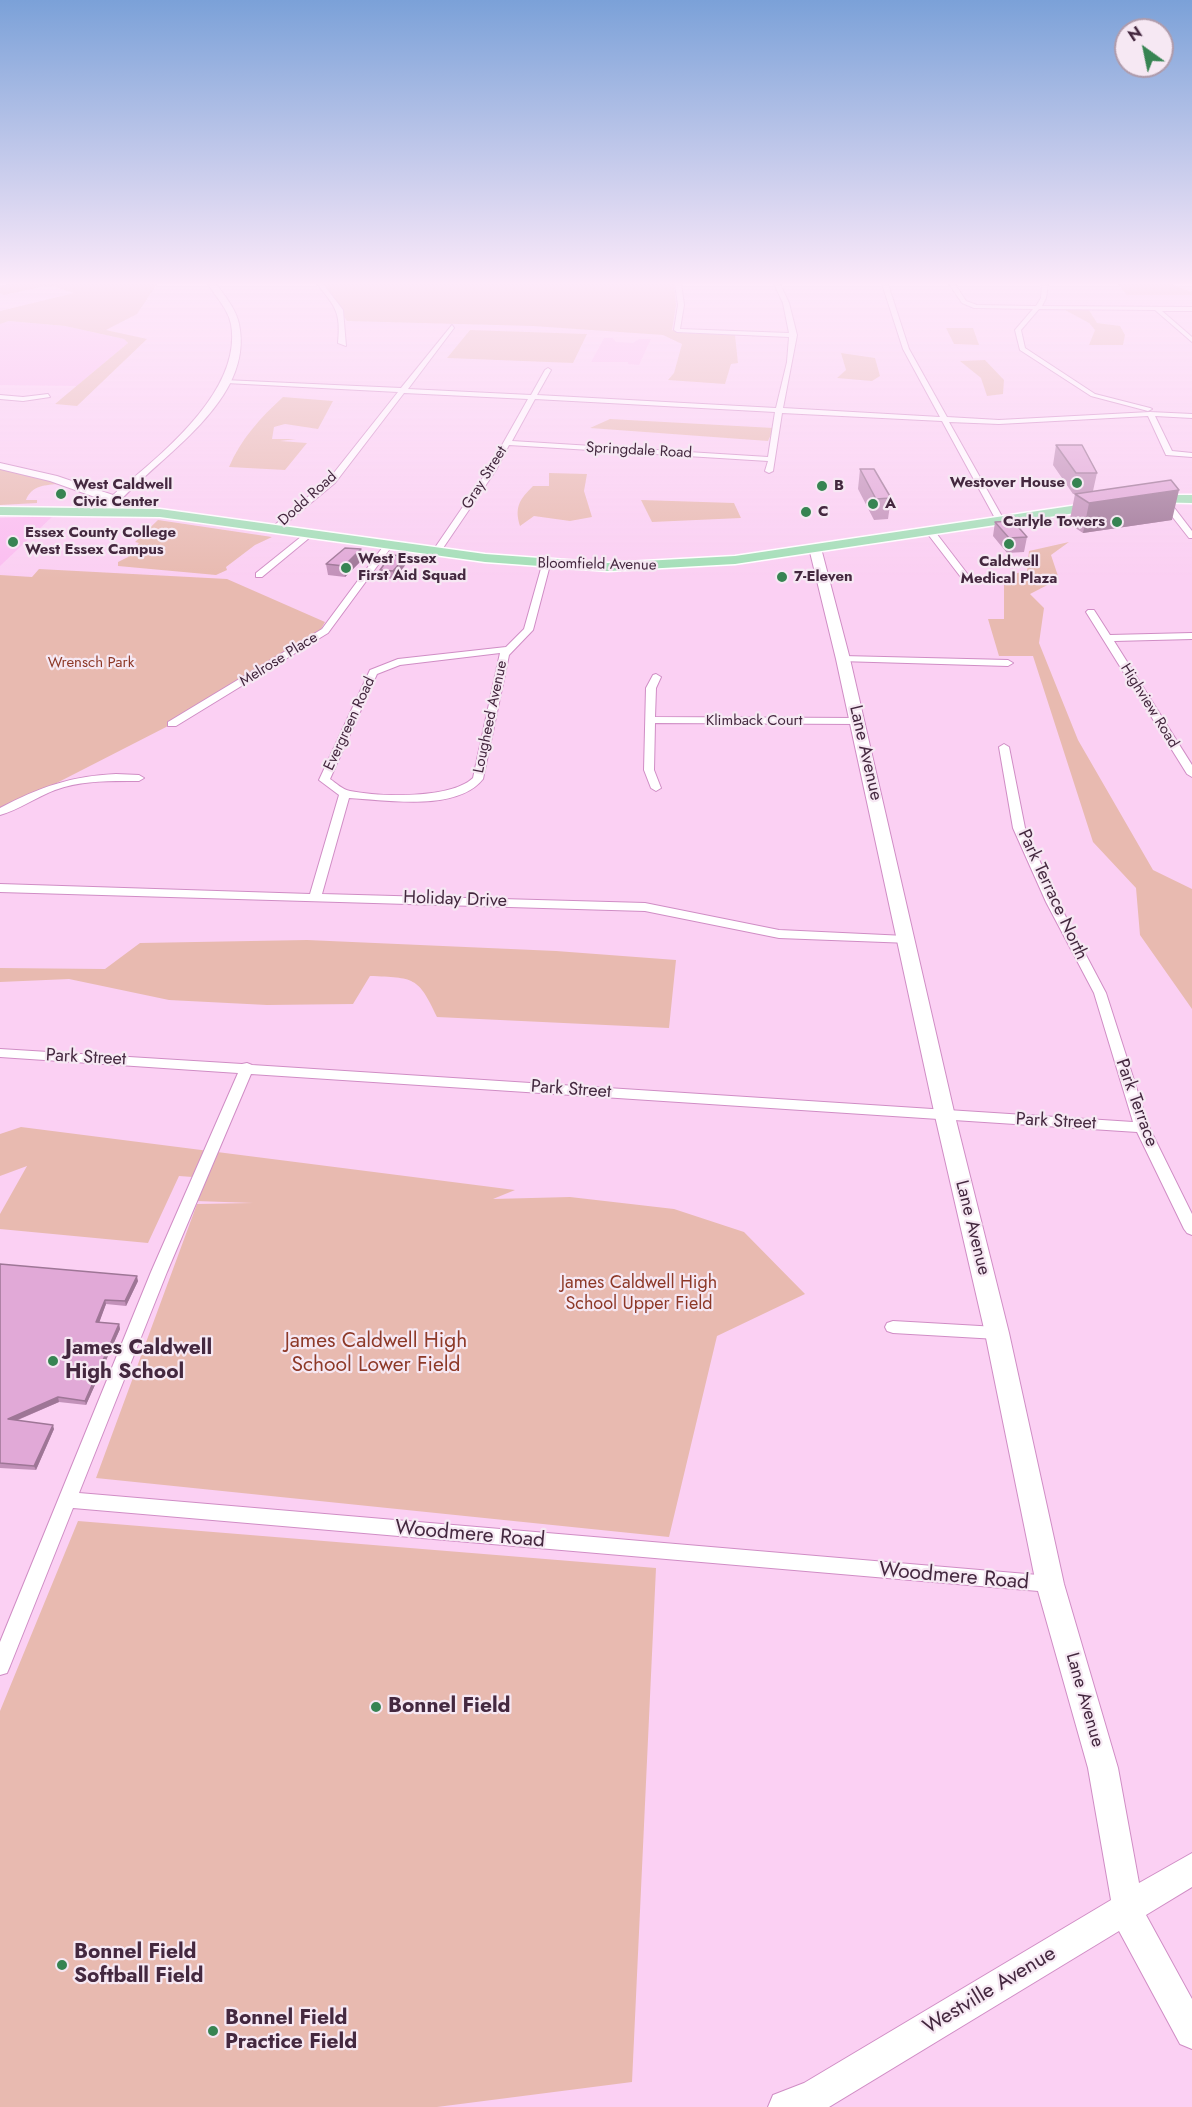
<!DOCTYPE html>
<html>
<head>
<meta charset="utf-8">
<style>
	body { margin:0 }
	#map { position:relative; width:1192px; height:2107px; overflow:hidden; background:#fbd0f3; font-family:Jost,sans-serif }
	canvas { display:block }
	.north { position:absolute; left:1114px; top:18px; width:60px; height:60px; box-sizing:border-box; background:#f6e8f3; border:2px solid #af9bab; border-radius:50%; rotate:327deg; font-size:16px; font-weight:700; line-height:24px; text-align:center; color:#44283f }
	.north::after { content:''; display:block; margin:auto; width:21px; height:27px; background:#378452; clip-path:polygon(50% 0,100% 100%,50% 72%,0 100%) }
</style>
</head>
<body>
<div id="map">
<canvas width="1192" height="2107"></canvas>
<div class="north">N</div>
</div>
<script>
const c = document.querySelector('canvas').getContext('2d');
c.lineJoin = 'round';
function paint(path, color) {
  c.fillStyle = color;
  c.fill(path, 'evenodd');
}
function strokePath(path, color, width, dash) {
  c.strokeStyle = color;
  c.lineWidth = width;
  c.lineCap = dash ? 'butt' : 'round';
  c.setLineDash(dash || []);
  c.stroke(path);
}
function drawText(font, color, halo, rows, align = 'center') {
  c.font = font + ' Jost,sans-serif';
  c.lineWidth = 4.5;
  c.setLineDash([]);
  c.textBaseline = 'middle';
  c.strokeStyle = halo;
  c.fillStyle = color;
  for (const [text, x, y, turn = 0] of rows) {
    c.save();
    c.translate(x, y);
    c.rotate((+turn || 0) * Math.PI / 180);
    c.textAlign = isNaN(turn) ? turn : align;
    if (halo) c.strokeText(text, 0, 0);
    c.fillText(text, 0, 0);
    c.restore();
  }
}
const built = new Path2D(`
	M 9,321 L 65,326 L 124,339 L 128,343 L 77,386 L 0,385 L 0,324 Z
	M 604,338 L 613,338 L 616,342 L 633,343 L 639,339 L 651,339 L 639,365 L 628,364 L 628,362 L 591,362 Z
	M 53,516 L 0,566 L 0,518 Z`);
const green = new Path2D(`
	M 9,284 L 157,284 L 137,314 L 106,330 L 147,339 L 77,406 L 55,404 L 128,343 L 124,339 L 65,326 L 9,321 L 0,324 L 0,311 L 74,293 L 49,285 L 4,295 L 0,293 L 0,286 Z
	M 322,284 L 674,284 L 676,305 L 672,330 L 682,333 L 735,335 L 738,363 L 731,364 L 725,384 L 668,380 L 674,373 L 682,344 L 663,335 L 533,326 L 347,321 Z
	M 1118,284 L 1171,284 L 1192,292 L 1192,295 L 1127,295 Z
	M 1065,310 L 1089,310 L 1097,323 L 1120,326 L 1125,335 L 1123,345 L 1089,345 L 1095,330 L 1089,323 Z
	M 946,328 L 973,328 L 979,345 L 954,344 Z
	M 470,330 L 587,334 L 573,363 L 447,358 Z
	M 841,353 L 875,358 L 880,376 L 872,381 L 837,378 L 846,370 Z
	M 985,360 L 1004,380 L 1003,394 L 987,396 L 981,378 L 960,361 Z
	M 283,397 L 333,401 L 318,429 L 285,424 L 274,427 L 272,439 L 296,439 L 280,441 L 307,443 L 285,470 L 229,467 C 241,439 260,418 283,397 Z
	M 610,419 L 774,428 L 768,441 L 590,428 Z
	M 0,467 L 59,484 C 46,485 32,485 26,500 L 37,500 L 37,503 L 0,505 Z
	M 549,473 L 587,474 L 584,491 L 592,517 L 570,521 L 534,516 L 520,526 C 514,507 520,499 533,486 L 549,486 Z
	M 641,500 L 734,503 L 741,518 L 652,522 Z
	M 158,520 L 272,537 L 255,545 L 226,567 L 227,570 L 216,575 L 118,566 L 118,562 L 128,557 L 139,543 L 135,542 Z
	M 1069,542 L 1051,555 L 1059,579 L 1030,594 L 1044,608 L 1039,643 L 1078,740 L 1153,870 L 1192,889 L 1192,1009 L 1140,935 L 1136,888 L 1093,842 L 1033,656 L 999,656 L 988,619 L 1004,619 L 1004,576 L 1027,571 L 1029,551 Z
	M 39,569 L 227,579 L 325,622 L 317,636 L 172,724 L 0,812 L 0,575 L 32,577 Z
	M 307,940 L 556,951 L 676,960 L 669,1028 L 437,1017 C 418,976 414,978 370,976 L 353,1004 L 267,1005 L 169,1000 L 69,979 L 0,982 L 0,968 L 105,969 L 140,943 Z
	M 21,1127 L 515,1190 L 493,1199 L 570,1197 L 674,1209 L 744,1232 L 805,1294 L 717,1336 L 669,1537 L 96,1478 L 197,1204 L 253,1203 L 196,1201 L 206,1178 L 179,1176 L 148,1243 L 0,1229 L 0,1214 L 27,1166 L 0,1176 L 0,1134 Z
	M 78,1521 L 656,1568 L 632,2082 L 437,2107 L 0,2107 L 0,1711 Z`);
const street = new Path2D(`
	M 317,284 L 323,284 L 343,310 L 346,346 L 338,343 C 341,313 336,307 317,284 Z
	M 675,284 L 681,284 L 684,305 L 680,329 L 789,333 L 783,303 L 774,284 L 780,284 L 789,303 L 797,335 L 783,408 L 940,417 L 903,349 L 882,284 L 888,284 L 909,349 L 947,417 L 999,420 L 1150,412 L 1192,414 L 1192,418 L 1155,416 L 1172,451 L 1192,453 L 1192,457 L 1166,455 L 1148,416 L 999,424 L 949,422 L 1004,520 L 1000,522 L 996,520 L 942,421 L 782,413 L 773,471 L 769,473 L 765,471 L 768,461 L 509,445 L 496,470 L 439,554 L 436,555 L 432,552 L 488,470 L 528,399 L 404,393 L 335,483 L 277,531 L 270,529 L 329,479 L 398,392 L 226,383 L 224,380 L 401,388 L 452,325 L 454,328 L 408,389 L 531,395 L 545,370 L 548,368 L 551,370 L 537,395 L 776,408 L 787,362 L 789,337 L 677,332 L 674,330 L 678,305 ZM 535,399 L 775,412 L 768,457 L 512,441 Z
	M 949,284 L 955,284 L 966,301 L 977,305 L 1036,306 L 1041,298 L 1042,284 L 1048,284 L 1046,298 L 1042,306 L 1192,307 L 1192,311 L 1162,311 L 1192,337 L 1192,342 L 1155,310 L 1039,309 L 1021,330 L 1025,348 L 1095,394 L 1150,408 L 1152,409 L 1148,411 L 1091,396 L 1020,350 L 1015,330 L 1033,309 L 974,308 L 962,303 Z
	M 48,394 L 50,397 L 23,401 L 0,399 L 0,395 L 23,397 Z
	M 1160,497 L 1166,497 L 1192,531 L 1192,538 L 1189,538 L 1160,501 Z
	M 927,529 L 933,529 L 969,576 L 969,580 L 963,580 L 927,533 Z
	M 307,532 L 314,534 L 262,577 L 256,577 L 256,573 Z
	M 385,544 L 392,546 L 328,633 L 176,726 L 168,726 L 168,722 L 322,629 Z
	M 546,562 L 550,565 L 533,630 L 509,655 L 483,779 C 457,812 387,800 349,798 L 322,894 L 645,903 L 779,930 L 906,936 L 910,937 L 912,940 L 910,943 L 779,938 L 645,911 L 0,892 L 0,884 L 310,894 L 339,795 L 319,780 L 370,670 L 398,659 L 506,647 L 524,629 L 542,565 ZM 500,653 L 473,778 C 451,799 380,797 350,791 C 343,790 336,783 330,779 L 377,674 L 400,665 Z
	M 1088,610 L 1094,610 L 1110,635 L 1192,633 L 1192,639 L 1114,641 L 1192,765 L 1192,777 L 1187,774 L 1086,612 Z
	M 843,656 L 1008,660 L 1013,663 L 1008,666 L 840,661 L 838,659 Z
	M 656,674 L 661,677 L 656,688 L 655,717 L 857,718 L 862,721 L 857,724 L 655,723 L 654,770 L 661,788 L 656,791 L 651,788 L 644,770 L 646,688 L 653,675 Z
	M 1004,744 L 1009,747 L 1025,828 L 1058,902 L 1106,993 L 1149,1127 L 1192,1214 L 1192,1235 L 1187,1233 L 1184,1229 L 1137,1132 L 251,1074 L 167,1272 L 79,1493 L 1050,1576 L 1057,1578 L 1059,1584 L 1057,1590 L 1050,1592 L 73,1508 L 10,1666 L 7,1673 L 0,1675 L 0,1642 L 151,1272 L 238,1073 L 0,1057 L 0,1049 L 242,1064 L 247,1063 L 252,1065 L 1133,1122 L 1094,993 L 1046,902 L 1013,828 L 999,747 Z
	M 116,774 L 139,775 L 144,778 L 139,781 C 111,781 82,780 55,790 C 36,797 19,810 0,815 L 0,808 C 40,787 71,776 116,774 Z
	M 893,1321 L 997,1327 L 1003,1329 L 1005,1333 L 1003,1337 L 997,1339 L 893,1333 L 887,1331 L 885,1327 L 887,1323 Z`);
const secondary = new Path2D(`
	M 208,284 L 216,284 C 225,296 236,309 239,324 C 255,400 161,455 119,502 L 106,512 L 98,512 L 98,508 L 106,501 L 50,481 L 0,469 L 0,463 L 57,476 L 113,495 C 158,457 243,392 231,324 C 228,309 216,297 208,284 Z
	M 815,544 L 821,548 L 850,659 L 955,1116 L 1009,1333 L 1064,1584 L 1118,1768 L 1139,1883 L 1192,1853 L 1192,1887 L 1146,1915 L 1192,1999 L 1192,2049 L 1180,2044 L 1119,1931 L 829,2107 L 768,2107 L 773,2095 L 804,2083 L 1111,1900 L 1088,1768 L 1036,1584 L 985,1333 L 935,1116 L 836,659 L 809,548 Z`);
const primary = new Path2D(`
	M 1150,495 L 1192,495 L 1192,503 L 1146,502 L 1144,499 Z
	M 1098,502 L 1104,506 L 1102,509 L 735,564 L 608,571 L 485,562 L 160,517 L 0,515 L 0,507 L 160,509 L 485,554 L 608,563 L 735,556 Z`);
const wall = new Path2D(`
	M 1056,445 L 1097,473 L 1093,491 L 1172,520 L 1083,533 L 1069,524 L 1075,494 L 1078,494 L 1073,494 L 1053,465 Z
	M 860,469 L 891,498 L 888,519 L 874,520 L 858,489 Z
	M 995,522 L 1027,537 L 1024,552 L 1007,553 L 993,536 Z
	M 361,549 L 362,560 L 345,577 L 328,575 L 326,564 Z
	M 407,563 L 394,579 L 381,578 L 380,570 Z
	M 0,1264 L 138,1281 L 126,1306 L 106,1304 L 99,1322 L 119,1324 L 120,1329 L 86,1405 L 59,1402 L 18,1420 L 54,1429 L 36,1470 L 0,1468 Z`);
const shadedWall = new Path2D(`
	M 1179,490 L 1172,520 L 1083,533 L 1089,503 Z
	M 361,549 L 362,560 L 345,577 L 344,566 Z
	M 406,556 L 407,563 L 394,579 L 393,571 Z
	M 137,1276 L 138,1281 L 126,1306 L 125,1301 Z
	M 105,1300 L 106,1304 L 98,1326 L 96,1322 Z
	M 119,1324 L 120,1329 L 86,1405 L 85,1401 Z
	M 58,1397 L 59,1402 L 10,1423 L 8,1419 Z
	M 53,1425 L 54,1429 L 36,1470 L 34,1466 Z`);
const building = new Path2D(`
	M 1056,445 L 1082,445 L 1097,473 L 1076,473 Z
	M 860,469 L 874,469 L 891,498 L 876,499 Z
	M 1171,480 L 1179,490 L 1089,503 L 1075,494 Z
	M 1013,521 L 1027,537 L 1009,538 L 995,522 Z
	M 345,548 L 361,549 L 344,566 L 326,564 Z
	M 391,555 L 406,556 L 393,571 L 380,570 Z
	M 0,1264 L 137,1276 L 125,1301 L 105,1300 L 96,1322 L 119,1324 L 85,1401 L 58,1397 L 8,1419 L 53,1425 L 34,1466 L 0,1463 Z`);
const markers = [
	[1077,483,6,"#378452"],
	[822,486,6,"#378452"],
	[61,494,6,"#378452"],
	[873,504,6,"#378452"],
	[806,512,6,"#378452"],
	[1117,522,6,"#378452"],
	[13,542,6,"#378452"],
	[1009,544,6,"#378452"],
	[346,568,6,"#378452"],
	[782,577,6,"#378452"],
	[53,1361,6,"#378452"],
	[376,1707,6,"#378452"],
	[62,1965,6,"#378452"],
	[213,2031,6,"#378452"]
];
const farStreetnames = [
	["Springdale Road",639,451,3],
	["Gray Street",485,478,-58],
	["Dodd Road",308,499,-42],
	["Bloomfield Avenue",597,565,1],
	["Melrose Place",279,660,-32],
	["Highview Road",1149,706,58],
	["Lougheed Avenue",491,717,-78],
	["Klimback Court",754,721],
	["Evergreen Road",350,724,-65]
];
const farPoinames = [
	["Westover House",1065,483,"right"],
	["West Caldwell",73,485],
	["Civic Center",73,502],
	["B",834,486],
	["A",885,504],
	["C",818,512],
	["Carlyle Towers",1105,522,"right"],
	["Essex County College",25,533],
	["West Essex Campus",25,550],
	["West Essex",358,559],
	["First Aid Squad",358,576],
	["Caldwell",1009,562,"center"],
	["Medical Plaza",1009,579,"center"],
	["7-Eleven",794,577]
];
const farParknames = [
	["Wrensch Park",91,663]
];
const streetNames = [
	["Lane Avenue",865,753,77],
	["Park Terrace North",1052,895,65],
	["Holiday Drive",455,900,2],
	["Park Street",86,1058,3],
	["Park Street",571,1090,4],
	["Park Terrace",1136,1103,70],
	["Park Street",1056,1122,3],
	["Lane Avenue",972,1228,76],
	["Lane Avenue",1084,1700,74]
];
const parkNames = [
	["James Caldwell High",639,1284],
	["School Upper Field",639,1305]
];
const nearParknames = [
	["James Caldwell High",376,1342],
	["School Lower Field",376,1366]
];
const nearPoinames = [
	["James Caldwell",65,1349],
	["High School",65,1373],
	["Bonnel Field",388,1707],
	["Bonnel Field",74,1953],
	["Softball Field",74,1977],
	["Bonnel Field",225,2019],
	["Practice Field",225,2043]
];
const nearStreetnames = [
	["Woodmere Road",470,1535,5],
	["Woodmere Road",954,1577,5],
	["Westville Avenue",990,1991,-31]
];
paint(built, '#fbbdf0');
paint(green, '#e8bab0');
strokePath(street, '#d08dc5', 2);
strokePath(secondary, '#d08dc5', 2);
strokePath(primary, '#fff', 3);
paint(street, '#fff');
paint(secondary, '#fff');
paint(primary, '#a3dfb7');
paint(wall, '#c291b9');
paint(shadedWall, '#9e7696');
paint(building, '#e1a9d7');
strokePath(building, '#9e7696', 1.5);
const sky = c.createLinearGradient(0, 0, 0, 579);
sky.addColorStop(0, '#7ba1d8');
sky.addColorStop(0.49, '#fdeafa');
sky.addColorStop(1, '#fdeafa00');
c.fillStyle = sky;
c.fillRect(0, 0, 1192, 579);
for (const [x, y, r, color] of markers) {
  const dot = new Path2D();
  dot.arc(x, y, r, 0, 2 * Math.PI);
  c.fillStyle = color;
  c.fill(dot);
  strokePath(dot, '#f6e8f3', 2);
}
drawText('15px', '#44283f', '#f6e8f3', farStreetnames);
drawText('bold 15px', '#44283f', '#f6e8f3', farPoinames, 'left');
drawText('15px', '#8d3928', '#f6e8f3', farParknames);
drawText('18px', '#44283f', '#f6e8f3', streetNames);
drawText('18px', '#8d3928', '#f6e8f3', parkNames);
drawText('21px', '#8d3928', '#f6e8f3', nearParknames);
drawText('bold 21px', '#44283f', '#f6e8f3', nearPoinames, 'left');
drawText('21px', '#44283f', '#f6e8f3', nearStreetnames);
</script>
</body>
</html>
